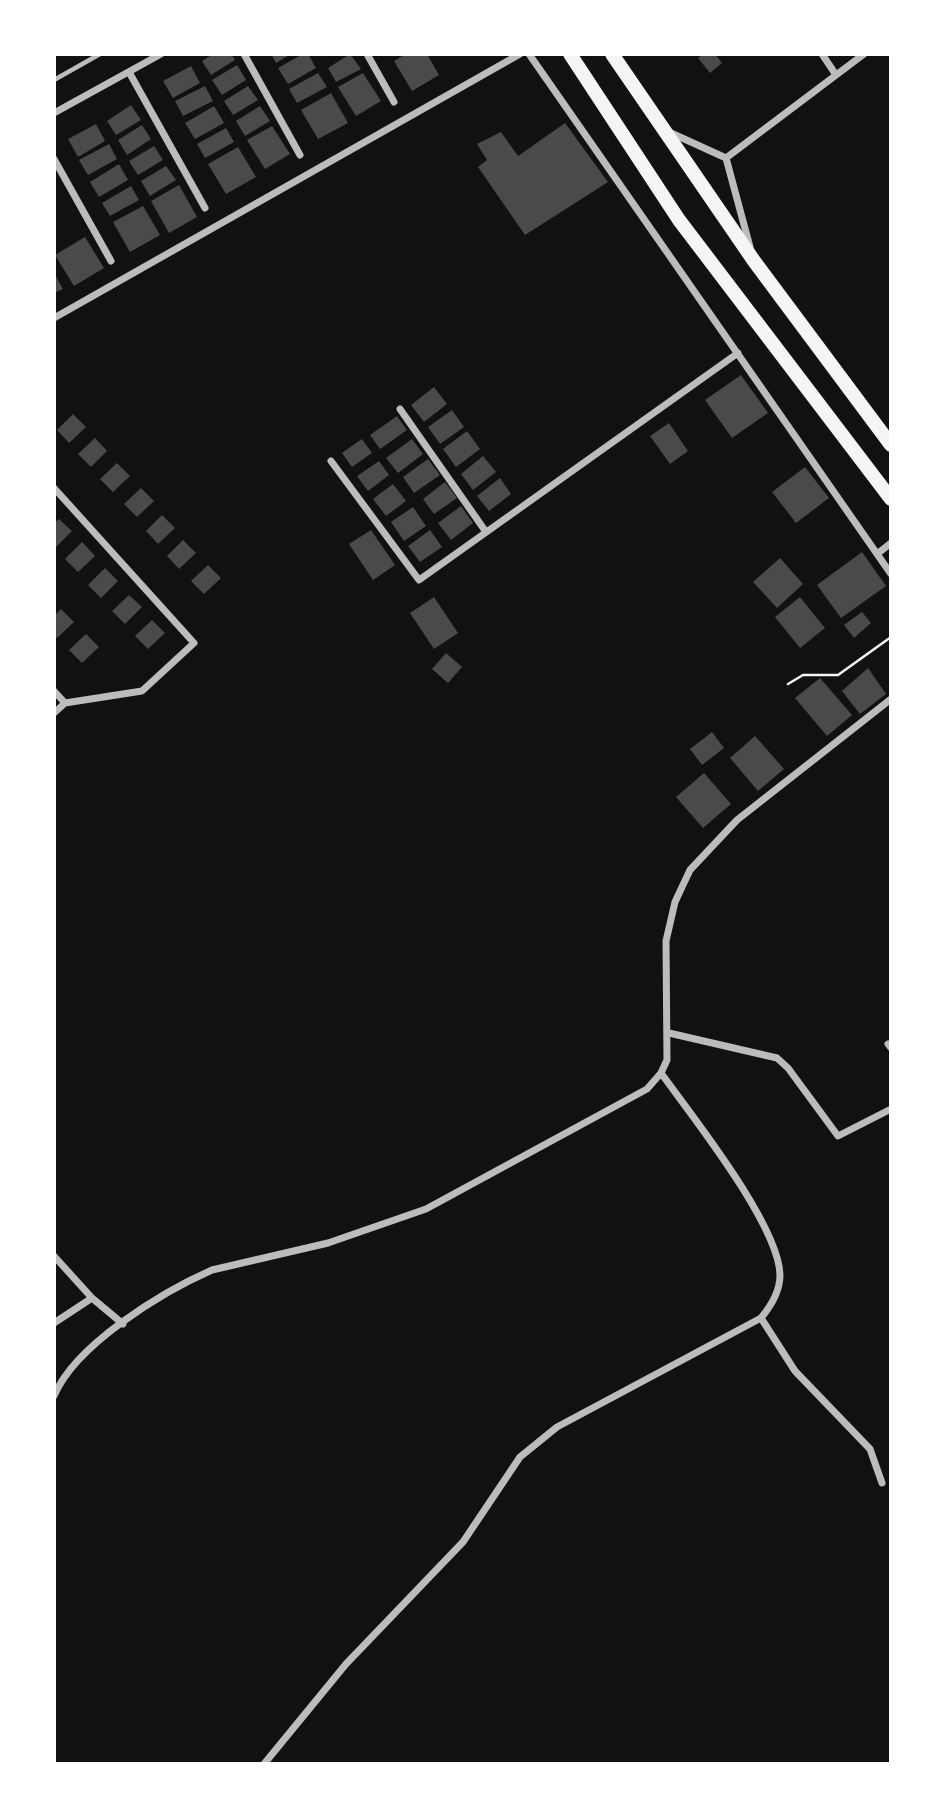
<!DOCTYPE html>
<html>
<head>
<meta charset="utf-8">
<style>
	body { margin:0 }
	#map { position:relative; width:945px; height:1818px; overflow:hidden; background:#111; font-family:Commissioner,sans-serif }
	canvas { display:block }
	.frame { position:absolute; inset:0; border:56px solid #fff; pointer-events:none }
</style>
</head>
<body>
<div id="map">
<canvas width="945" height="1818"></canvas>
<div class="frame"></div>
</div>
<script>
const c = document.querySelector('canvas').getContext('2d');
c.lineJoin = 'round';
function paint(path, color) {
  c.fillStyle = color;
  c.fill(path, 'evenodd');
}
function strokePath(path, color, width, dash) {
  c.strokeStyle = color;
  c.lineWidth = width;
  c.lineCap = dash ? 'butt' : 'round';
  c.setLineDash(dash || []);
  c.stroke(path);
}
const building = new Path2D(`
	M 213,54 L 231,54 L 235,60 L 211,75 L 202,61 Z
	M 271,54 L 291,54 L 276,63 Z
	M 303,54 L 308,54 L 316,68 L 288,84 L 278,68 Z
	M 350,54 L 361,69 L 336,82 L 328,68 Z
	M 406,54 L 427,54 L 439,75 L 412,91 L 394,61 Z
	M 704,54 L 715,54 L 722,63 L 710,73 L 698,58 Z
	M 237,65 L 246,80 L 222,95 L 212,80 Z
	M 191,66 L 200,83 L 173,98 L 163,81 Z
	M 318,73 L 327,87 L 297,103 L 289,89 Z
	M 363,73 L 381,101 L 356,116 L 338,87 Z
	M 205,86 L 213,101 L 183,116 L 175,101 Z
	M 248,86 L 258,100 L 233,115 L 224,101 Z
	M 331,93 L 348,123 L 318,139 L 301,110 Z
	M 131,105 L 141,120 L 116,135 L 107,121 Z
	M 214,106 L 224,123 L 195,139 L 185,123 Z
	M 260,106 L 270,121 L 245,136 L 236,121 Z
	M 565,123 L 608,182 L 525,235 L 478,167 L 487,160 L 477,144 L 501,132 L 518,156 Z
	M 96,124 L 105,141 L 78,157 L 68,139 Z
	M 142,125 L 151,139 L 127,155 L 118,140 Z
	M 272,126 L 290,154 L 265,169 L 247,140 Z
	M 226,128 L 234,142 L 205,158 L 197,144 Z
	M 109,144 L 117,159 L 88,175 L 79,160 Z
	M 154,146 L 163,160 L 138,175 L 129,161 Z
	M 238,147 L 256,177 L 226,194 L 208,164 Z
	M 119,164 L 128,180 L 99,197 L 90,182 Z
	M 166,166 L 176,180 L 150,196 L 141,181 Z
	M 179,185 L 197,217 L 169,233 L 151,201 Z
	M 131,186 L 139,200 L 110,216 L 102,203 Z
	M 143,206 L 160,235 L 130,252 L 113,222 Z
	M 85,237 L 104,268 L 74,286 L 55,255 Z
	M 54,273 L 63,289 L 54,293 Z
	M 741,375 L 768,413 L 732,438 L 705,400 Z
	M 434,387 L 447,404 L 424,422 L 411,405 Z
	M 452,410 L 464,427 L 440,444 L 428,427 Z
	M 73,414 L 86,427 L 69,443 L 57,430 Z
	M 397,416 L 407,430 L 380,449 L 370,435 Z
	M 669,423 L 688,451 L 670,464 L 650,436 Z
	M 467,431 L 480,449 L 456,467 L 443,449 Z
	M 95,438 L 107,451 L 91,467 L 78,454 Z
	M 362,439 L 372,453 L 352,467 L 342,453 Z
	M 412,439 L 423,454 L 398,473 L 386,458 Z
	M 483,456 L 496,472 L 473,490 L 461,474 Z
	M 428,459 L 440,475 L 414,493 L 403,477 Z
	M 379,461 L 389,475 L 368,491 L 357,476 Z
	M 117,463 L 130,476 L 113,492 L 100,479 Z
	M 805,467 L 829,498 L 796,523 L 772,492 Z
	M 500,478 L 511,494 L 489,511 L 477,496 Z
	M 445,482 L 457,498 L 434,514 L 423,499 Z
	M 393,484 L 406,501 L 386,516 L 373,499 Z
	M 141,488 L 154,501 L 137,517 L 124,504 Z
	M 461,506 L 473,523 L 451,540 L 438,523 Z
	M 413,507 L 426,526 L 404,541 L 391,522 Z
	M 162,515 L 175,528 L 158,544 L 146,531 Z
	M 59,519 L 72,531 L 54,549 L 54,523 Z
	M 371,530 L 395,565 L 373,580 L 349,544 Z
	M 430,530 L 442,547 L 420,562 L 408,546 Z
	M 183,540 L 196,553 L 179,569 L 167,556 Z
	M 82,542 L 95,556 L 78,572 L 65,559 Z
	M 862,552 L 886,586 L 841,618 L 817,585 Z
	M 780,558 L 803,584 L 777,608 L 753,582 Z
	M 208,565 L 221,578 L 204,594 L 191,581 Z
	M 105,568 L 118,581 L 101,598 L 88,585 Z
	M 129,595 L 142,607 L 125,624 L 112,611 Z
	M 434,597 L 458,633 L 434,649 L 410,613 Z
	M 800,597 L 825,628 L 800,648 L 775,617 Z
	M 61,609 L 74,622 L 57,638 L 54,635 L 54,616 Z
	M 862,612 L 871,623 L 854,638 L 844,625 Z
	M 152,620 L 165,633 L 148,649 L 135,636 Z
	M 86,634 L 99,647 L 82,663 L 69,650 Z
	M 446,653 L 462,667 L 448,683 L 432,669 Z
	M 868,668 L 886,694 L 860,714 L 842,691 Z
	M 820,678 L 852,715 L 827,736 L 795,698 Z
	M 712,732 L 724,748 L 702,765 L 690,749 Z
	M 755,736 L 784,769 L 758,791 L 730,758 Z
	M 704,773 L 731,804 L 703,828 L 676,797 Z`);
const path = new Path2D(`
	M 788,684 L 803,675 L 838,675 L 891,637`);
const service = new Path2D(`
	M 54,80 L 100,54`);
const minor = new Path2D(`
	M 244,54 L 300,155
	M 367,54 L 394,102
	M 529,54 L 891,574
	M 822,54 L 836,75
	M 129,72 L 205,208
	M 54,113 L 161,54
	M 669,132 L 726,158
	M 726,158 L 864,54
	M 726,158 L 750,247
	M 54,159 L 111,261
	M 54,318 L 520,54
	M 400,409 L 486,532
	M 331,461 L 419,580 L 738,353
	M 54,488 L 194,643 L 142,691 L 65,703 L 54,713
	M 877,554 L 891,543
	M 54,691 L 65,703
	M 669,1033 L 777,1058 L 788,1068 L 838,1136 L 891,1109
	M 888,1044 L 891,1048
	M 54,1256 L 92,1298 L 123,1324
	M 761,1318 L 795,1371 L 870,1449 L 882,1483
	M 54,1323 L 92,1298
	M 54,1396 C 75,1345 162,1292 212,1270 L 328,1243 L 426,1209 L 647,1089 L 661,1073 L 667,1060 L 666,941 L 675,902 L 690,870 L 737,820 L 891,699
	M 264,1764 L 346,1664 L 463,1542 L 520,1457 L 557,1427 L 761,1318 C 771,1306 780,1292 780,1275 C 779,1225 692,1116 661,1073`);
const primary = new Path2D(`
	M 570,54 L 679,220 L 891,499
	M 612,54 L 754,261 L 891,445`);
paint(building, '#4a4a4a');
strokePath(path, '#f5f5f5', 2.5);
strokePath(service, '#bcbcbc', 4.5);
strokePath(minor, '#bcbcbc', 7);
strokePath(primary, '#f5f5f5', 14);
</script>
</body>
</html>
